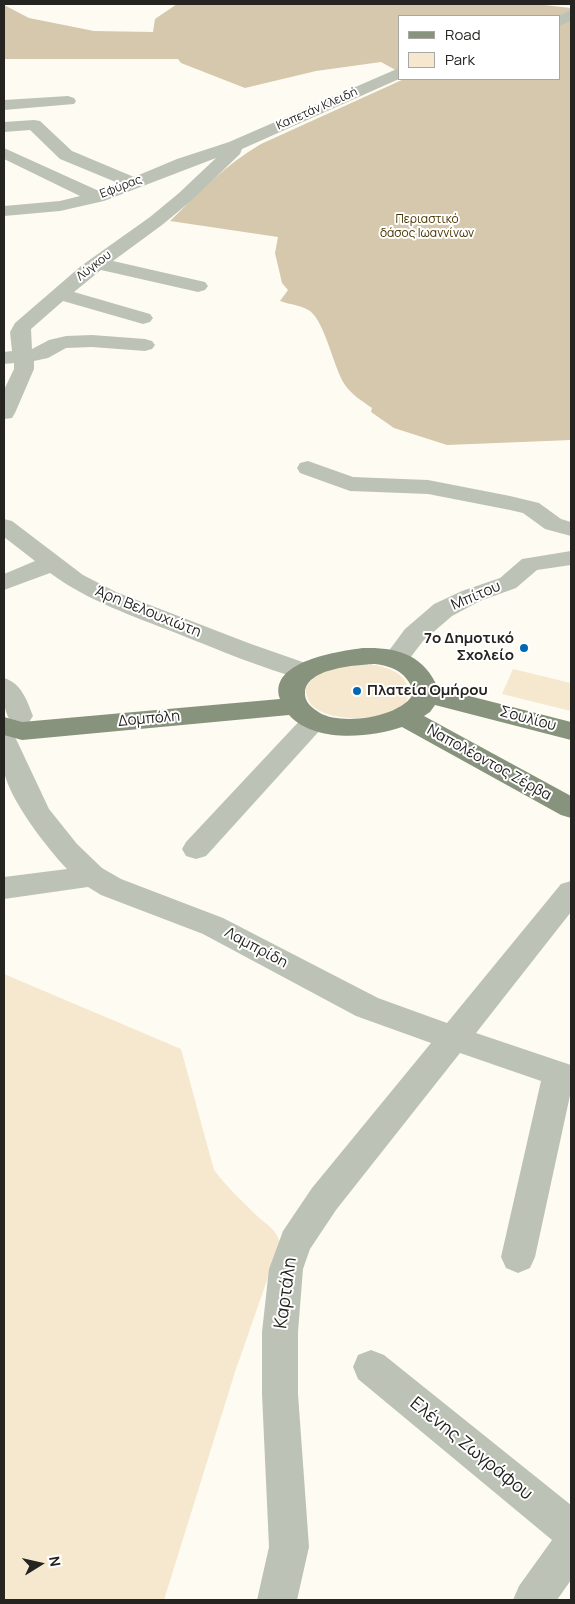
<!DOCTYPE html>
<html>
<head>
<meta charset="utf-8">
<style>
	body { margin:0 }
	#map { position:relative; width:575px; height:1604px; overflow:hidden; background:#fefbf3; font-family:Manrope,sans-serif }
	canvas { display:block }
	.frame { position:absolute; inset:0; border:5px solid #262421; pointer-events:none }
	.legend { position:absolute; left:398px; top:15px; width:162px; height:65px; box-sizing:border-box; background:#fff; border:1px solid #a8a7a6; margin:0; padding:6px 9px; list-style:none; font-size:15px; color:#262421 }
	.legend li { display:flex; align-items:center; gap:10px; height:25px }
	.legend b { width:25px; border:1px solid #a8a7a6 }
	.north { position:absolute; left:15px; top:1539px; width:50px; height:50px; -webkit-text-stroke:4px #fff; paint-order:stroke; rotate:80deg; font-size:14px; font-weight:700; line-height:20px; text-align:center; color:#262421 }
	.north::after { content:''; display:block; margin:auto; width:18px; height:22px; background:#262421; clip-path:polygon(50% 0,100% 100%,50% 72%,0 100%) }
</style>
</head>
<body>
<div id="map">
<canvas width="575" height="1604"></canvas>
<div class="frame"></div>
<ul class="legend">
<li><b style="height:6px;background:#87937d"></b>Road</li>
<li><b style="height:14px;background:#f5e8cf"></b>Park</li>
</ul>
<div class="north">N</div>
</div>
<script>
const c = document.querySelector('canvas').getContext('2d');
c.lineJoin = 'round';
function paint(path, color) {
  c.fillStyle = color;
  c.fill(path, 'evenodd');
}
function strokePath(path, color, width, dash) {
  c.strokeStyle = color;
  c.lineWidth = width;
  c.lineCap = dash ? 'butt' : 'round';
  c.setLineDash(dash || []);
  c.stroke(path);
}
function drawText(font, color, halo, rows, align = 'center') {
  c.font = font + ' Manrope,sans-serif';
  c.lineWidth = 4;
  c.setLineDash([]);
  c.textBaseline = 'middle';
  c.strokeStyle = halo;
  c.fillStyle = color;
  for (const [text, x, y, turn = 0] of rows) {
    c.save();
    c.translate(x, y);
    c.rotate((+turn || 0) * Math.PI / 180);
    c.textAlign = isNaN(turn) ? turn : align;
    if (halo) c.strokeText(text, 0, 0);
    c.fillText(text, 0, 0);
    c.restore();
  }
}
const green = new Path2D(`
	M 367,664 C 385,666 406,671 409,692 C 408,697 407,702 403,706 C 383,723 303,726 306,688 C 317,666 345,667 367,664 Z
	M 513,669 L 571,683 L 571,711 L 502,694 Z
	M 4,974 L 181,1049 L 214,1170 C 226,1186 240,1199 255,1214 C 265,1224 276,1228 280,1243 L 235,1372 L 164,1600 L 4,1600 Z`);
const forest = new Path2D(`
	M 177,4 L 535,4 L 571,8 L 571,440 L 447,445 L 394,428 L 371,412 L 372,408 C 362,401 352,395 345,385 C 334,369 325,322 310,311 C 301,305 291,305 280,301 L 288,290 L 282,283 L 275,253 L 278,237 L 170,221 C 199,193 226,164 261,144 L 404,79 L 559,79 L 559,16 L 399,16 L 399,72 L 381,62 L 316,71 L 245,88 L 181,63 L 178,59 L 4,59 L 4,5 L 29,18 L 94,31 L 153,32 L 155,19 Z`);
const minor = new Path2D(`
	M 571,10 L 571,21 L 559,26 L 558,16 Z
	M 399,68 L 399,79 L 242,149 L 240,154 L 191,201 L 162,225 L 113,261 L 205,282 L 208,286 L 205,290 L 198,292 L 101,270 L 74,292 L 150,314 L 153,318 L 150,322 L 143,324 L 63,301 L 31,329 L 32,349 L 49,340 L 66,336 L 92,335 L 145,339 L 152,341 L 155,345 L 152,349 L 145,351 L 92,347 L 66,348 L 48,358 L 34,361 L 34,369 L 15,413 L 12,418 L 4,419 L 4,390 L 14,369 L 14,363 L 4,364 L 4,352 L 12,351 L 10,332 L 15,323 L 81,266 L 150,217 L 179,193 L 216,158 L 104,201 L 60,211 L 4,216 L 4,206 L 60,201 L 80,196 L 4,159 L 4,148 L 99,191 L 118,183 L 60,159 L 30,130 L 4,132 L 4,122 L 34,120 L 40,121 L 72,151 L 134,177 L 177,159 L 229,142 Z
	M 68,96 L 74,98 L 76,101 L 74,104 L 4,110 L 4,100 Z
	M 308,461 L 353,477 L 428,480 L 510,496 L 539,503 L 561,519 L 571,522 L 571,536 L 545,529 L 523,513 L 510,510 L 428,494 L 350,491 L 300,473 L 297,468 L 300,463 Z
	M 4,519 L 12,521 L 83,575 L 116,592 L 251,644 L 314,666 L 318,672 L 314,678 L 305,680 C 261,668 219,650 176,633 C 133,616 88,601 50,573 L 4,590 L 4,574 L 35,561 L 4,537 Z
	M 571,551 L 571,565 L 537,570 L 516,588 L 480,601 L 452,616 L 423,641 L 404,666 L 395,668 L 386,666 L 382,660 L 405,629 L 434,604 L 462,591 L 500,578 L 522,559 Z
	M 4,678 C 21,683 27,700 33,716 L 29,722 L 20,725 L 11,722 C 2,708 3,694 4,678 Z
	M 313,713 L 322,716 L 326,722 L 322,728 L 206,856 L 196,859 L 186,856 L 182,849 L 186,842 L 304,716 Z
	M 4,732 L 13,734 L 17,741 L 49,809 L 77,844 L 102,868 L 121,879 L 223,918 L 378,998 L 447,1023 L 561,884 L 571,881 L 571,912 L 476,1033 L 571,1065 L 571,1091 L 535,1257 L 530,1268 L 518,1273 L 506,1268 L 501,1257 L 541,1081 L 460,1053 L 336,1210 L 310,1249 L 303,1269 L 298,1332 L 298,1394 L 309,1547 L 297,1600 L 257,1600 L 269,1547 L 262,1394 L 262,1332 L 269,1269 L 283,1231 L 312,1188 L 431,1043 L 356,1016 L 203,934 L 101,895 L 88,887 L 4,899 L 4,877 L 67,869 C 47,848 9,799 4,771 C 2,759 3,743 4,732 Z
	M 371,1350 L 384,1355 L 571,1505 L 571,1580 L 557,1600 L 513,1600 L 519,1586 L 552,1540 L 358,1379 L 353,1367 L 358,1355 Z`);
const major = new Path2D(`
	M 363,648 C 398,647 424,655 438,688 L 571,722 L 571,740 L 435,705 L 430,712 L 424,716 L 571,796 L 571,818 L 561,815 L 402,727 C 370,738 314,743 289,715 L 22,740 L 4,735 L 4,717 L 22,722 L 280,699 C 267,661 340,651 363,648 ZM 375,664 C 396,667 406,673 414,692 C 404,717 342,726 320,713 C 312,708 304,702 305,692 C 307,668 356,665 375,664 Z`);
const markers = [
	[524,648,5,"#0067b3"],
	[357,691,5,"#0067b3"]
];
const farStreetnames = [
	["Καπετάν Κλειδή",317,109,-24],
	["Εφύρας",121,187,-21],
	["Λύγκου",94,266,-38]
];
const farParknames = [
	["Περιαστικό",427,220],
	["δάσος Ιωαννίνων",427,234]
];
const streetNames = [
	["Μπίτου",476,596,-23],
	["Άρη Βελουχιώτη",148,612,22],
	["Δομπόλη",149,719,-5],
	["Σουλίου",528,719,15],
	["Ναπολέοντος Ζέρβα",489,763,29],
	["Λαμπρίδη",256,948,28]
];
const poiNames = [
	["7ο Δημοτικό",514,639],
	["Σχολείο",514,656],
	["Πλατεία Ομήρου",367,691,"left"]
];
const nearStreetnames = [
	["Καρτάλη",286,1293,-82],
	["Ελένης Ζωγράφου",471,1449,39]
];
paint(green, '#f5e8cf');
paint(forest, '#d5c8ac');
paint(minor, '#bcc3b6');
paint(major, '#87937d');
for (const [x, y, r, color] of markers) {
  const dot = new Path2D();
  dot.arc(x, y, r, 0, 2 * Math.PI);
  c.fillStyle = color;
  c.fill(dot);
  strokePath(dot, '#fff', 2);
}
drawText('12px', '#262421', '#fff', farStreetnames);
drawText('12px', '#493500', '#fff', farParknames);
drawText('15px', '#262421', '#fff', streetNames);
drawText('bold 15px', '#262421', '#fff', poiNames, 'right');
drawText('18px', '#262421', '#fff', nearStreetnames);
</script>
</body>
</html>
